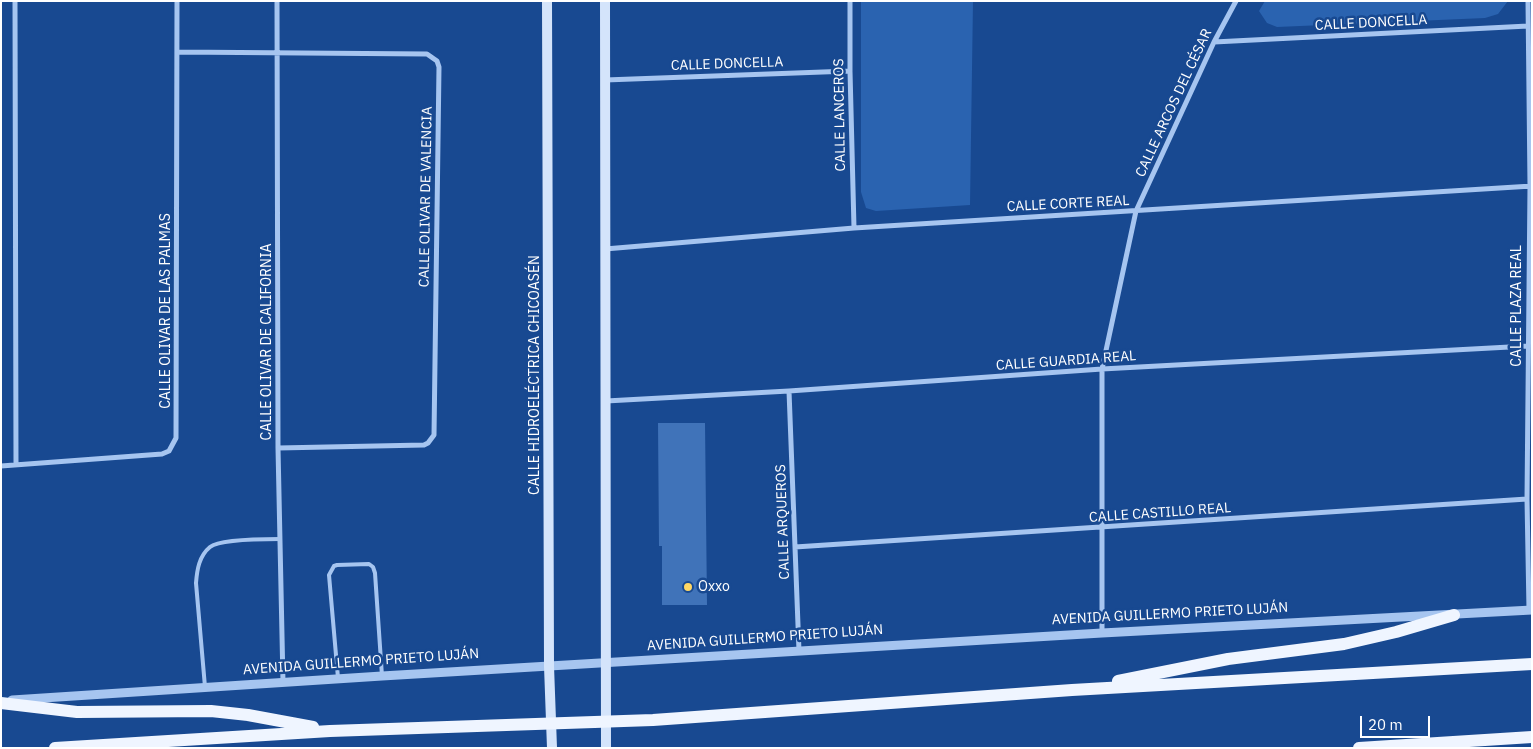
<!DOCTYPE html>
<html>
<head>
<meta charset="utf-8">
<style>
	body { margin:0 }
	#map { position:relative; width:1533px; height:749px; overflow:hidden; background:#184991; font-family:"IBM Plex Sans",sans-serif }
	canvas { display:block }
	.frame { position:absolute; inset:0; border:2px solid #fff; pointer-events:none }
	.scale { position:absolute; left:1360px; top:716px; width:70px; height:22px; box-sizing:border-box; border:2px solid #fff; border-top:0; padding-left:6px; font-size:15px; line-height:18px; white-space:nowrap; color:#fff; -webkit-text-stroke:4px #184991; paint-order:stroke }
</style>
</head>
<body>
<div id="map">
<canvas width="1533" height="749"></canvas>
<div class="frame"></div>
<div class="scale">20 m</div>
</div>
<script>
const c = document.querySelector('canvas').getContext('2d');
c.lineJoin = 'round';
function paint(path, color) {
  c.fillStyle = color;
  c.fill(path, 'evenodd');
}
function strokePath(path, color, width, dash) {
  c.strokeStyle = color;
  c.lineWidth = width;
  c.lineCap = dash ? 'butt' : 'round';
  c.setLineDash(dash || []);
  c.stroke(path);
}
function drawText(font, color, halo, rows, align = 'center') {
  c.font = font + ' "IBM Plex Sans",sans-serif';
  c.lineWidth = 5;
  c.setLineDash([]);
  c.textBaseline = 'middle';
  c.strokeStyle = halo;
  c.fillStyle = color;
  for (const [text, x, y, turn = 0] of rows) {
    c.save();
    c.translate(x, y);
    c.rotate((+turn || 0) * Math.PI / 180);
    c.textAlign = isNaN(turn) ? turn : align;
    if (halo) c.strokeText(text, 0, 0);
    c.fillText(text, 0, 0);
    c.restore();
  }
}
const green = new Path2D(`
	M 861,1 L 973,1 L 970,205 L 876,211 L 866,208 L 861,192 Z
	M 1265,1 L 1508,1 L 1498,14 L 1485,18 L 1277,27 L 1267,23 L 1259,11 Z`);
const building = new Path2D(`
	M 658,423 L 705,423 L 707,605 L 662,605 L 662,546 L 659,546 Z`);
const service = new Path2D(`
	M 338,678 L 329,575 L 334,566 L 337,565 L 369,564 L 373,567 L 375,573 L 382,676
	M 205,687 L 196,583 C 197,570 199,556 210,547 C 220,539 265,539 280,539`);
const minor = new Path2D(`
	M 15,1 L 16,465
	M 277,1 L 278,448 L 283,682
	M 850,1 L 850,71 L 854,228
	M 1528,1 L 1530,186 L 1527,499 L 1529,610
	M 1214,42 L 1528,26
	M 177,52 L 427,54 L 437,61 L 439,67 L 434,435 L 428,443 L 424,445 L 278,448
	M 605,80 L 850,71
	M 605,249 L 854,228 L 1532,186
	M 789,391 L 799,651
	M 606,401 L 789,391 L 1102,369 L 1528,346
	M 1,466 L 162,454 L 169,451 L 176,438 L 177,1
	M 795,547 L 1527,499
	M 1102,633 L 1102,369 L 1136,211 L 1214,42 L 1236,1`);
const tertiary = new Path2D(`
	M 12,700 L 382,676 L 1102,633 L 1532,610`);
const secondary = new Path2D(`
	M 547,1 L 549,666 L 552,748
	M 605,1 L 606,748`);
const primary = new Path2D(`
	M 1118,681 L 1228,659 L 1344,644 L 1396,632 L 1454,615
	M 1,703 L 77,712 L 211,711 L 248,715 L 313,727
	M 55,748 L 330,731 L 653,720 L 1072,690 L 1532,664
	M 1359,748 L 1532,737`);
const markers = [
	[688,587,5,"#ffd765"]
];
const streetNames = [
	["CALLE DONCELLA",1371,23,-3],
	["CALLE DONCELLA",727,64,-2],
	["CALLE ARCOS DEL CÉSAR",1174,103,-65],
	["CALLE LANCEROS",840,115,-91],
	["CALLE OLIVAR DE VALENCIA",426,197,-89],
	["CALLE CORTE REAL",1068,204,-3],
	["CALLE PLAZA REAL",1517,306,-90],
	["CALLE OLIVAR DE LAS PALMAS",166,311,-90],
	["CALLE OLIVAR DE CALIFORNIA",267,342,-90],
	["CALLE GUARDIA REAL",1066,361,-4],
	["CALLE HIDROELÉCTRICA CHICOASÉN",535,375,-90],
	["CALLE CASTILLO REAL",1160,513,-4],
	["CALLE ARQUEROS",783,522,-92],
	["AVENIDA GUILLERMO PRIETO LUJÁN",1170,614,-3],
	["AVENIDA GUILLERMO PRIETO LUJÁN",765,638,-4],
	["AVENIDA GUILLERMO PRIETO LUJÁN",361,662,-4]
];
const poiNames = [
	["Oxxo",698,587]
];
paint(green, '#2a63b0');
paint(building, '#4073b9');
strokePath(service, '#a6c5f0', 4);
strokePath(minor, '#a6c5f0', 5);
strokePath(tertiary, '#a6c5f0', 9);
strokePath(secondary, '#d4e4fb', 10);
strokePath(primary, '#eff5ff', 12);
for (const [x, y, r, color] of markers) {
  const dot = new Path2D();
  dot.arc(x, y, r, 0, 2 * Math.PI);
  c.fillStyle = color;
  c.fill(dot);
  strokePath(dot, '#184991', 2);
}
drawText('14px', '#fff', '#184991', streetNames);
drawText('14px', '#fff', '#184991', poiNames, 'left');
</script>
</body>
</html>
